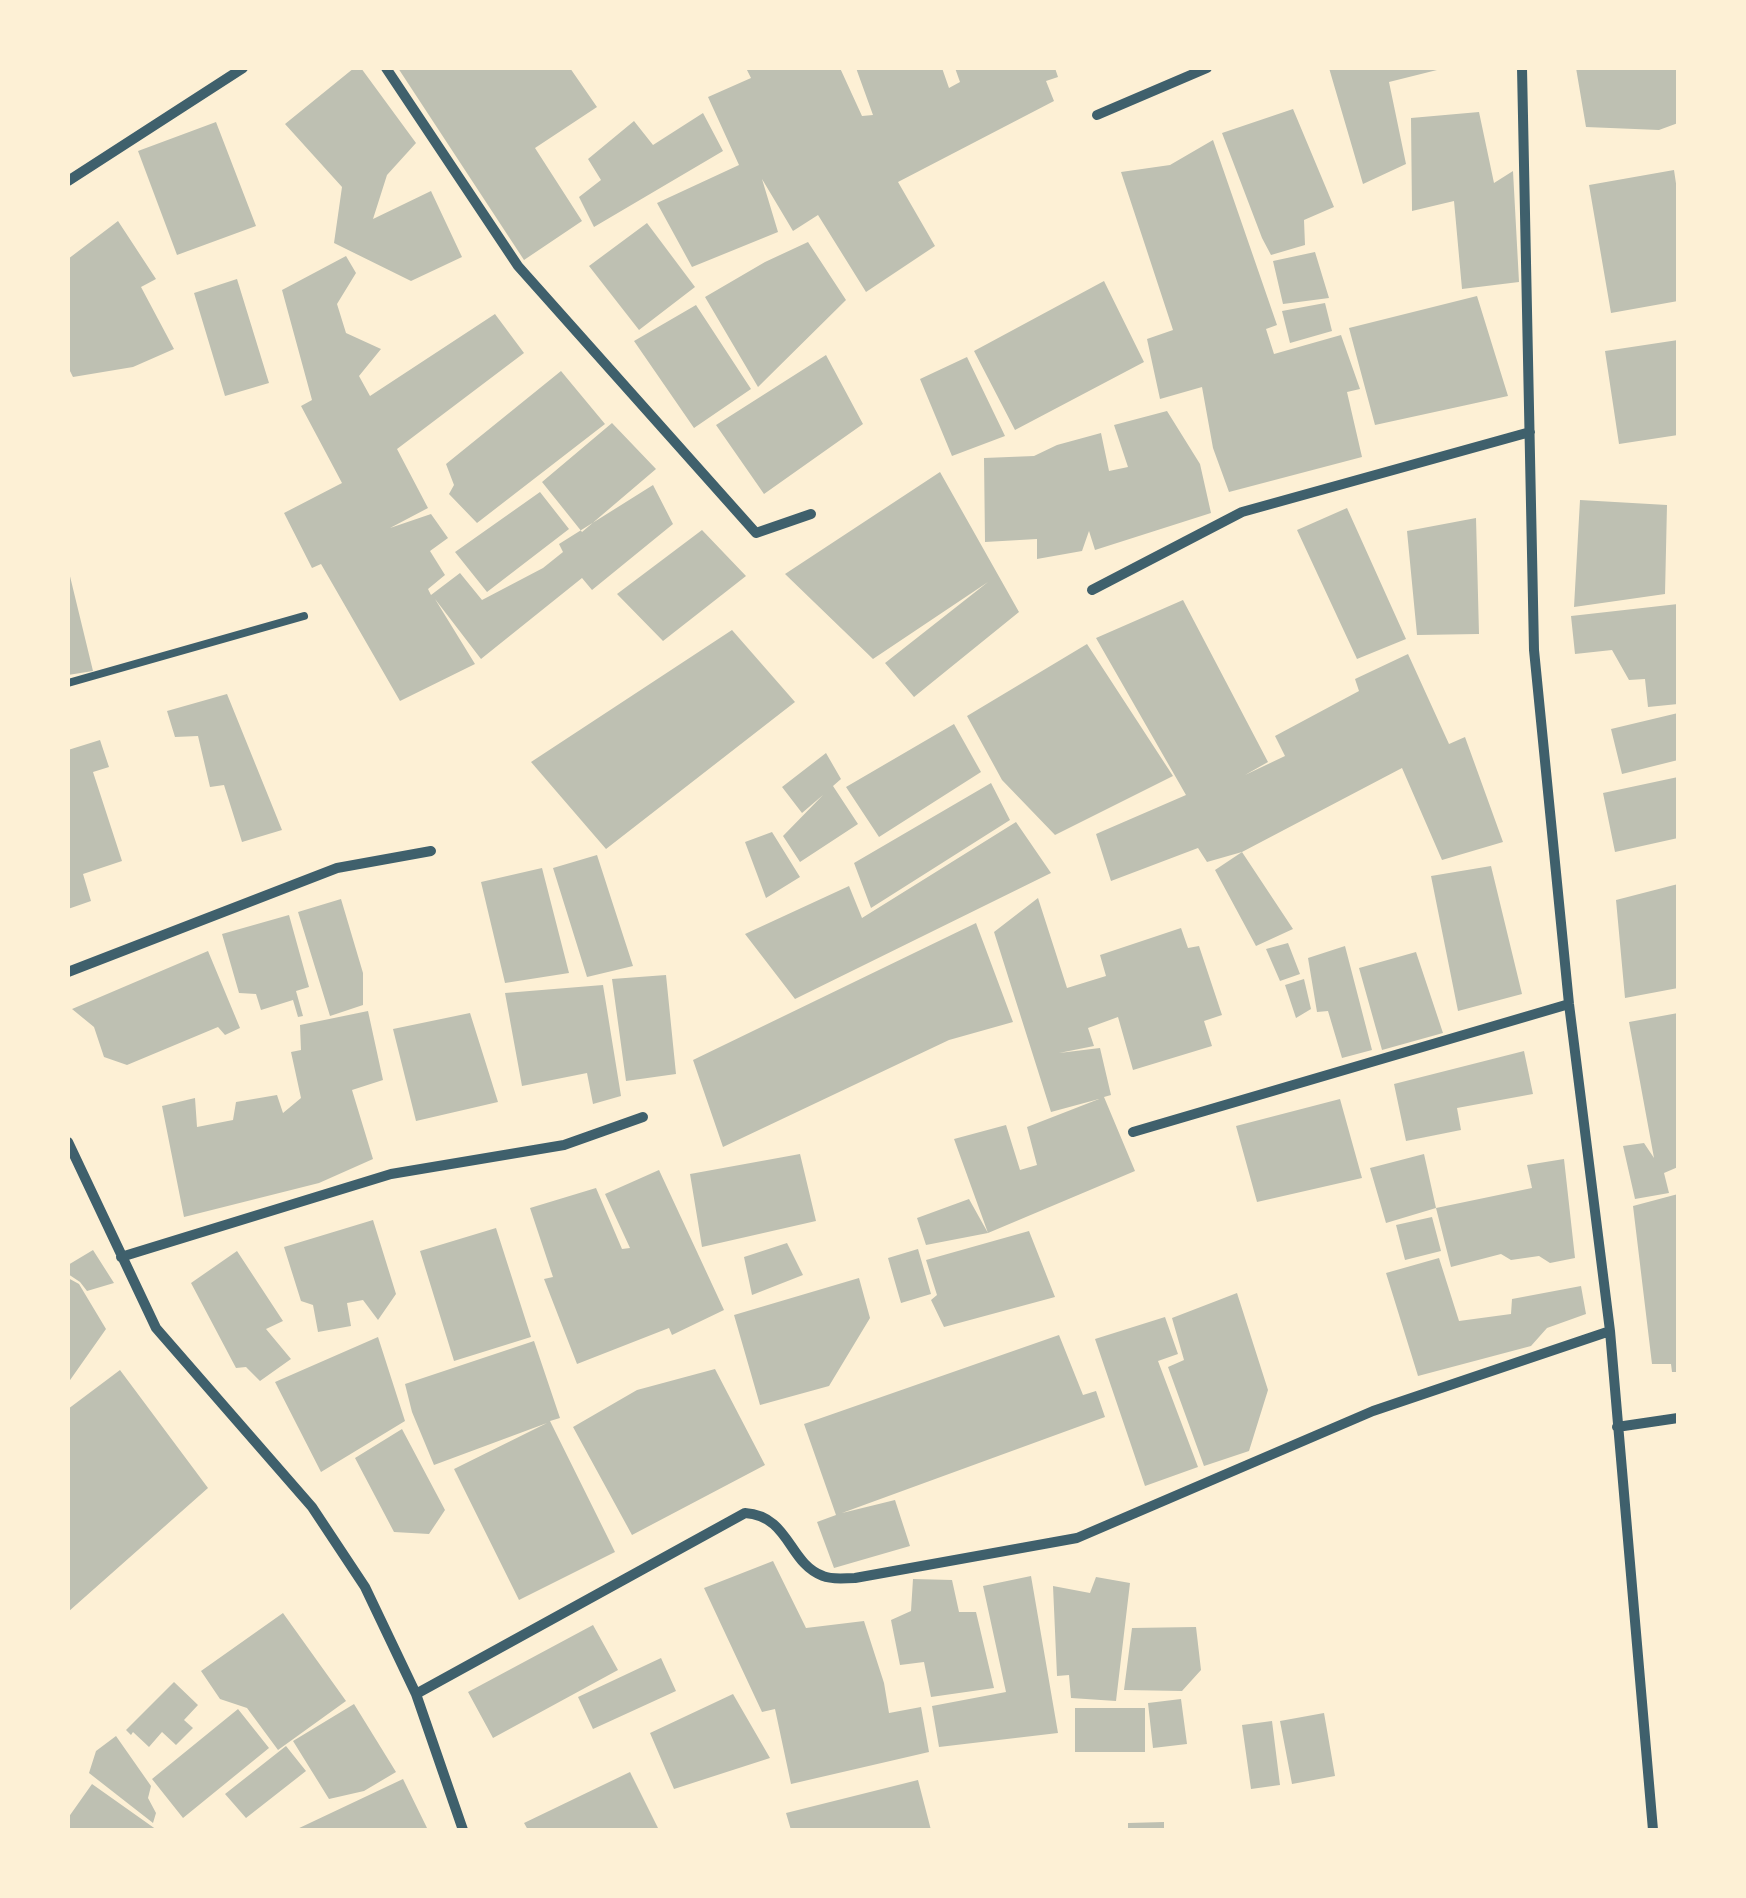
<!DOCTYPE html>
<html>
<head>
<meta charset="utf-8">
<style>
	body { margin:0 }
	#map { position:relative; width:1746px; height:1898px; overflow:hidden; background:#fdf0d5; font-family:Jost,sans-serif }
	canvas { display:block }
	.frame { position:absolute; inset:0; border:70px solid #fdf0d5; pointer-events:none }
</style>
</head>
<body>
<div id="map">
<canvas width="1746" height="1898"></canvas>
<div class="frame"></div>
</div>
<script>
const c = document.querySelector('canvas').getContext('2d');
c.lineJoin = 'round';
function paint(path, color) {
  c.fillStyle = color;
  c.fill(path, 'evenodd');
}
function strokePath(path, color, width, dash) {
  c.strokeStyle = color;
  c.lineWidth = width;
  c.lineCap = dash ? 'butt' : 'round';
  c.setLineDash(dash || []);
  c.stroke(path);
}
const building = new Path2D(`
	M 354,68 L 361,68 L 416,143 L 387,175 L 373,219 L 431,191 L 462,257 L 411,281 L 334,243 L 342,187 L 285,124 Z
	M 398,68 L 570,68 L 597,107 L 535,148 L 582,221 L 524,260 Z
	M 746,68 L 840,68 L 862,116 L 873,115 L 856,68 L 942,68 L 949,88 L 960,82 L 955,68 L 1055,68 L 1058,77 L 1046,81 L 1054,101 L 898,182 L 935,246 L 866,292 L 818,215 L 793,231 L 762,179 L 778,232 L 692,267 L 657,203 L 739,165 L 708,97 L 751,78 Z
	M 1329,68 L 1445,68 L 1389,82 L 1406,164 L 1363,184 Z
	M 1576,68 L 1678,68 L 1678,123 L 1659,130 L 1586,127 Z
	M 1293,109 L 1334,207 L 1304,220 L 1305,245 L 1271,255 L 1262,238 L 1222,133 Z
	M 1479,112 L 1494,183 L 1513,171 L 1519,282 L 1462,289 L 1454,201 L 1412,211 L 1411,118 Z
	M 703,113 L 723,151 L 594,227 L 579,197 L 601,180 L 588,159 L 634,121 L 653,145 Z
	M 216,122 L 256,226 L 177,255 L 138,151 Z
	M 1213,140 L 1277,325 L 1266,329 L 1274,354 L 1341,335 L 1360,389 L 1347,392 L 1362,457 L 1229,492 L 1213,448 L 1202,387 L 1160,399 L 1147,339 L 1173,330 L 1121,172 L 1170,165 Z
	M 1674,170 L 1678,197 L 1678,301 L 1611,313 L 1589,185 Z
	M 118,221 L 156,279 L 141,287 L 174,349 L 133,367 L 73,377 L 68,367 L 68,259 Z
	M 647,223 L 695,287 L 639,330 L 589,266 Z
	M 808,242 L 846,300 L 758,387 L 705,297 L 765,262 Z
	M 1315,252 L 1329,298 L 1283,304 L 1273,261 Z
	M 346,256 L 356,273 L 337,304 L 346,333 L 381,349 L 359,376 L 370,396 L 495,314 L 524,353 L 397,449 L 428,508 L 390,528 L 431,514 L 448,538 L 430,551 L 445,575 L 428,589 L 431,595 L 460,573 L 482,600 L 543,568 L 563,552 L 559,544 L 653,485 L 673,524 L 592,590 L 582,578 L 481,659 L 435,599 L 475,664 L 400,701 L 321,564 L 312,568 L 284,513 L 342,483 L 301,406 L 312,400 L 282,290 Z
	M 237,279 L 269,383 L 225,396 L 194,293 Z
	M 1104,281 L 1144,362 L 1015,430 L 974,351 Z
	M 1477,296 L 1508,396 L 1375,425 L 1349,328 Z
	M 1325,303 L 1332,331 L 1290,343 L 1282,311 Z
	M 696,305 L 751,389 L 694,428 L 634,341 Z
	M 1678,340 L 1678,435 L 1619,444 L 1605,351 Z
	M 826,355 L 863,424 L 764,494 L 716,425 Z
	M 967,357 L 1005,436 L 952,456 L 920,379 Z
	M 561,371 L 605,424 L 477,523 L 449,494 L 454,485 L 446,464 Z
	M 1167,411 L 1200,464 L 1211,513 L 1095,550 L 1089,531 L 1082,551 L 1037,559 L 1037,539 L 985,542 L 984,458 L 1034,456 L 1057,445 L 1101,433 L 1109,471 L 1128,467 L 1114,425 Z
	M 612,423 L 656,469 L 582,532 L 542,482 Z
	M 940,472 L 1019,612 L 914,697 L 885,663 L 988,582 L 873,659 L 785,574 Z
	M 540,492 L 569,529 L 487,592 L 455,552 Z
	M 1580,500 L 1667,505 L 1665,594 L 1574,607 Z
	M 1347,508 L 1406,639 L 1357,659 L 1297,530 Z
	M 1476,518 L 1479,634 L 1417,635 L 1407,531 Z
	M 702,530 L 746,576 L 663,641 L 617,594 Z
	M 68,568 L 93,671 L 68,675 Z
	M 1183,600 L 1268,762 L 1245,775 L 1285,756 L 1275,736 L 1359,691 L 1355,679 L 1408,654 L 1449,744 L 1465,737 L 1503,842 L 1442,860 L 1402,768 L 1242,852 L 1207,862 L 1198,848 L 1111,881 L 1096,834 L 1186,795 L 1096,638 Z
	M 1678,604 L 1678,704 L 1648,707 L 1645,679 L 1629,680 L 1612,650 L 1575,654 L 1571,616 Z
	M 732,630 L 795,702 L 606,849 L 531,762 Z
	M 1087,644 L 1173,776 L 1055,835 L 1002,780 L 967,716 Z
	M 227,694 L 282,830 L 242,842 L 224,785 L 210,787 L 198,736 L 175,737 L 167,711 Z
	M 1678,713 L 1678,760 L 1622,774 L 1611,729 Z
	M 954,724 L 981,772 L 879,837 L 846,787 Z
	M 100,740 L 109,767 L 93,772 L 122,861 L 83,874 L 91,901 L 68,909 L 68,750 Z
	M 826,753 L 841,779 L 833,786 L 858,824 L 800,862 L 783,836 L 823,795 L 802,813 L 782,787 Z
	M 1678,777 L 1678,838 L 1615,852 L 1603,793 Z
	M 991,783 L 1010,820 L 871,908 L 854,863 Z
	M 1016,822 L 1051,873 L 795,999 L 745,934 L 849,886 L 862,918 Z
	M 772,832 L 800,877 L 766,898 L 745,842 Z
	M 1242,852 L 1293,929 L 1256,946 L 1215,870 Z
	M 597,855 L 633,966 L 587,977 L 553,868 Z
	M 1491,866 L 1522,994 L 1458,1011 L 1431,876 Z
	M 542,868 L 569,973 L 505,983 L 481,882 Z
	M 1678,884 L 1678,988 L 1625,998 L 1616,900 Z
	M 1038,898 L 1067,988 L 1106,976 L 1100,955 L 1181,928 L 1188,948 L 1199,946 L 1222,1015 L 1204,1021 L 1212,1046 L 1133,1070 L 1118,1017 L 1088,1028 L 1094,1046 L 1059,1053 L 1100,1048 L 1111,1095 L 1104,1097 L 1135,1171 L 988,1233 L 926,1245 L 917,1218 L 969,1199 L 988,1233 L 954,1139 L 1006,1125 L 1020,1170 L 1037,1165 L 1027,1127 L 1099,1099 L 1051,1112 L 994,932 Z
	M 341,899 L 363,973 L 363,1005 L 330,1016 L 298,912 Z
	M 289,915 L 309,987 L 296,991 L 303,1016 L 298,1017 L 293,1000 L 261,1010 L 256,994 L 239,993 L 222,934 Z
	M 976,923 L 1013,1022 L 949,1040 L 723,1147 L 693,1060 Z
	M 1288,943 L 1300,974 L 1280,981 L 1266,949 Z
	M 1345,946 L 1372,1050 L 1342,1058 L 1328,1011 L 1317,1012 L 1308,958 Z
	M 208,951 L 240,1028 L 225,1035 L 218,1027 L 127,1065 L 104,1057 L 94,1027 L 72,1009 Z
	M 1416,952 L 1443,1033 L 1382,1050 L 1359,968 Z
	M 666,975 L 676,1074 L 626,1081 L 612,979 Z
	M 1304,979 L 1311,1009 L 1296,1018 L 1285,985 Z
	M 603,985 L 621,1096 L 593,1104 L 587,1073 L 522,1086 L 505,993 Z
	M 368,1011 L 383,1080 L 352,1090 L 373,1159 L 319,1183 L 184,1217 L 162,1106 L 195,1098 L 197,1127 L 233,1120 L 236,1102 L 277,1095 L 283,1113 L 301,1098 L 291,1052 L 301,1050 L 300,1025 Z
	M 470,1013 L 498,1102 L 416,1121 L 393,1029 Z
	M 1678,1013 L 1678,1167 L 1664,1173 L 1669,1193 L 1635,1199 L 1623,1146 L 1644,1143 L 1654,1158 L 1629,1022 Z
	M 1524,1051 L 1533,1094 L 1457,1108 L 1461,1130 L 1406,1141 L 1394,1084 Z
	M 1340,1099 L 1362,1178 L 1257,1202 L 1236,1126 Z
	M 800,1154 L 816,1221 L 702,1247 L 690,1174 Z
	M 1424,1154 L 1436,1208 L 1532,1188 L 1527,1165 L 1564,1159 L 1575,1258 L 1550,1263 L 1539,1256 L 1511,1260 L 1501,1254 L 1451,1267 L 1436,1208 L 1386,1223 L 1370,1168 Z
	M 659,1170 L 724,1310 L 672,1335 L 669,1328 L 577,1364 L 544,1279 L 553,1277 L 530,1208 L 596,1188 L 622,1249 L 630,1248 L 605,1194 Z
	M 1678,1194 L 1678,1372 L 1672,1372 L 1671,1364 L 1652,1364 L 1633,1206 Z
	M 1432,1217 L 1441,1251 L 1405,1260 L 1396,1225 Z
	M 373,1220 L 396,1294 L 378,1320 L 363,1300 L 347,1303 L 351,1326 L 318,1332 L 313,1305 L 301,1301 L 284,1247 Z
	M 496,1228 L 531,1337 L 454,1361 L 420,1251 Z
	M 1029,1231 L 1055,1297 L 944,1327 L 931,1300 L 937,1295 L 926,1260 Z
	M 787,1243 L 803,1275 L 752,1295 L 744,1257 Z
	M 918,1249 L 931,1294 L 901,1303 L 888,1258 Z
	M 93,1250 L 114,1283 L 87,1291 L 80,1282 L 68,1274 L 68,1265 Z
	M 237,1251 L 283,1321 L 266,1329 L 291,1359 L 260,1381 L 246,1367 L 236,1368 L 191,1283 Z
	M 1439,1258 L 1459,1321 L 1511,1314 L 1512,1299 L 1581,1286 L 1586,1314 L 1547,1328 L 1531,1346 L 1418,1376 L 1386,1273 Z
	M 68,1278 L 79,1284 L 106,1329 L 68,1383 Z
	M 859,1278 L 870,1318 L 829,1386 L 760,1405 L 734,1315 Z
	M 1237,1293 L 1268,1390 L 1249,1451 L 1204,1466 L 1168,1367 L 1184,1360 L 1172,1318 Z
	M 1165,1317 L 1178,1354 L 1158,1361 L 1198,1467 L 1145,1486 L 1095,1339 Z
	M 1059,1335 L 1083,1395 L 1096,1391 L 1105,1417 L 842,1513 L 895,1500 L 910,1546 L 834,1568 L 817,1522 L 836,1515 L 804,1424 Z
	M 378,1337 L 405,1421 L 321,1472 L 275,1382 Z
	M 534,1341 L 560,1418 L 550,1421 L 615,1552 L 519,1600 L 454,1469 L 547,1423 L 434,1465 L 412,1412 L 405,1384 Z
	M 715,1369 L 765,1465 L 632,1535 L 573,1427 L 637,1390 Z
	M 120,1370 L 208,1488 L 68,1612 L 68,1409 Z
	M 402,1429 L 445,1510 L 429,1534 L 394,1532 L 355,1458 Z
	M 773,1561 L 806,1628 L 864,1621 L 884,1683 L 889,1713 L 921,1707 L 929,1752 L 791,1784 L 775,1709 L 762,1712 L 704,1588 Z
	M 1031,1576 L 1058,1733 L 939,1747 L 932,1706 L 1006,1692 L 983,1586 Z
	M 1096,1577 L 1130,1583 L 1116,1701 L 1071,1698 L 1069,1675 L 1057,1676 L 1053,1586 L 1090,1593 Z
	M 913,1579 L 952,1580 L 959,1612 L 976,1612 L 994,1688 L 931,1697 L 924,1662 L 900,1665 L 891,1620 L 911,1611 Z
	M 283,1613 L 346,1701 L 278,1750 L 247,1708 L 220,1699 L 201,1671 Z
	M 593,1625 L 618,1670 L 493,1738 L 468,1692 Z
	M 1196,1627 L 1201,1670 L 1182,1691 L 1124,1690 L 1132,1628 Z
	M 661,1658 L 676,1691 L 593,1729 L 578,1697 Z
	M 174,1682 L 198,1705 L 184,1720 L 193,1728 L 176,1745 L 162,1732 L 149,1747 L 133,1732 L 131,1735 L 126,1730 Z
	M 733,1694 L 770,1758 L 674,1789 L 650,1733 Z
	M 1181,1699 L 1187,1744 L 1153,1748 L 1148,1703 Z
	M 354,1704 L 396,1772 L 364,1791 L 329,1799 L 293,1741 Z
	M 1075,1708 L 1145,1708 L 1145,1752 L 1075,1752 Z
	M 238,1709 L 269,1748 L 183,1818 L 152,1779 Z
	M 1324,1713 L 1335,1776 L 1292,1784 L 1280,1721 Z
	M 1272,1721 L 1280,1785 L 1251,1789 L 1242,1725 Z
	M 116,1736 L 151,1786 L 148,1798 L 156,1813 L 153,1823 L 89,1773 L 96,1751 Z
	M 286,1746 L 306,1771 L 246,1818 L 225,1794 Z
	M 630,1772 L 659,1830 L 528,1830 L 524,1823 Z
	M 403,1779 L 428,1830 L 295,1830 Z
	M 918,1780 L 931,1830 L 791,1830 L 786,1813 Z
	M 92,1784 L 157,1830 L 68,1828 L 68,1818 Z
	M 1164,1822 L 1164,1830 L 1128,1830 L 1128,1823 Z`);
const service = new Path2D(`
	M 68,683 L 304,616`);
const minor = new Path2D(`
	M 386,68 L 518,266 L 756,533 L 811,514
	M 1522,68 L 1534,650 L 1569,1004 L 1610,1331 L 1653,1830
	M 1097,115 L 1207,68
	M 68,181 L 243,68
	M 1092,590 L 1242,512 L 1530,432
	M 68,972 L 337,868 L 431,851
	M 1133,1132 L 1569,1004
	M 68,1142 L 156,1328 L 312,1507 L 365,1587 L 416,1694 L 463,1830
	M 121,1257 L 391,1174 L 564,1145 L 643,1117
	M 1617,1427 L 1678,1418
	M 416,1694 L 745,1513 C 790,1516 788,1563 823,1576 C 832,1580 845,1578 855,1578 L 1077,1538 L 1373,1411 L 1610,1331`);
paint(building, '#bec0b2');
strokePath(service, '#3f606c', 8);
strokePath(minor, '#3f606c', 10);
</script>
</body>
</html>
